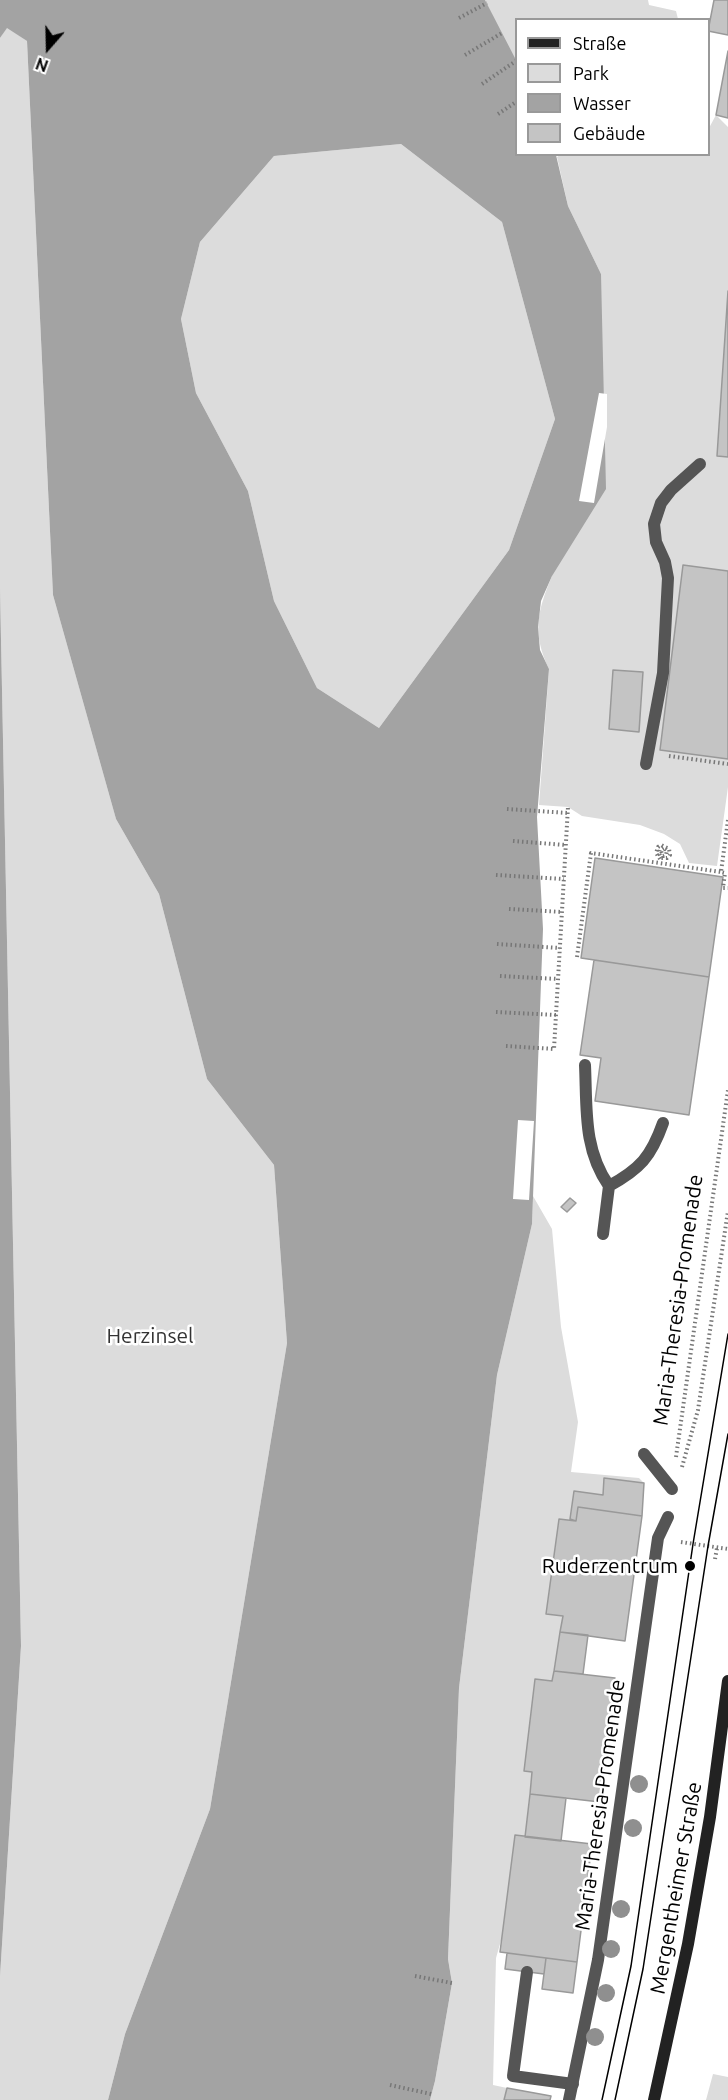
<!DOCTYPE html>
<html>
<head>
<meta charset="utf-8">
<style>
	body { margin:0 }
	#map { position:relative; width:728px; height:2100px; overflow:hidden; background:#fff; font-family:Ubuntu,sans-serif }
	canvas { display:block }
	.legend { position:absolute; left:515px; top:18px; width:195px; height:138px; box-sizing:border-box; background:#fff; border:2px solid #999; margin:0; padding:8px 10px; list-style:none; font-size:18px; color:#000 }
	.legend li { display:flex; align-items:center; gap:12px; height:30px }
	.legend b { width:30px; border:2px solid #999 }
	.north { position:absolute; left:18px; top:18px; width:60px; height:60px; -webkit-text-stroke:4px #fff; paint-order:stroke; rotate:200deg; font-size:16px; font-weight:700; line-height:24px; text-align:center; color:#000 }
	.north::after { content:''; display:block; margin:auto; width:21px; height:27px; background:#000; clip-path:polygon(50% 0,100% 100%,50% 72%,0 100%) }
</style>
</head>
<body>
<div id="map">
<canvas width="728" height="2100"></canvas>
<ul class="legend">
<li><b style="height:8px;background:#222"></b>Straße</li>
<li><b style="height:16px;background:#dcdcdc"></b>Park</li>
<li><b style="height:16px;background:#a3a3a3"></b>Wasser</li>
<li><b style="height:16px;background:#c4c4c4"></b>Gebäude</li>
</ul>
<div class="north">N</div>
</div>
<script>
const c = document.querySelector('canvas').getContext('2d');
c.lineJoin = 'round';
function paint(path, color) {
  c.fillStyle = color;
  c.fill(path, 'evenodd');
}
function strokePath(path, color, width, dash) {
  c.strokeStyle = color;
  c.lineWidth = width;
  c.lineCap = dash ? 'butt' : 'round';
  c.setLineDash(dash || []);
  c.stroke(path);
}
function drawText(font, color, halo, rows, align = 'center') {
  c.font = font + ' Ubuntu,sans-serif';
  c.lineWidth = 5;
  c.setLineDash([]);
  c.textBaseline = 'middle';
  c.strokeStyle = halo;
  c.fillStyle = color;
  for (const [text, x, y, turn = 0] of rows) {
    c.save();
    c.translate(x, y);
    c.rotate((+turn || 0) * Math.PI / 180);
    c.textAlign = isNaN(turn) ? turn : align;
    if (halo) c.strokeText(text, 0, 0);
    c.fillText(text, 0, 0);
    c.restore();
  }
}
const green = new Path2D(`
	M 485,0 L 648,0 L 649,5 L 676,11 L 678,19 L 516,20 L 516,65 Z
	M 7,27 L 27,41 L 53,595 L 116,819 L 159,894 L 207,1079 L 274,1165 L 287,1343 L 210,1809 L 125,2034 L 108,2100 L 0,2100 L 0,1976 L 21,1646 L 0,589 L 0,38 Z
	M 716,115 L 728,127 L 728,291 L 717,456 L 728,457 L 728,571 L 660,750 L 728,759 L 728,787 L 717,866 L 689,863 L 680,844 L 664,834 L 640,825 L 582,816 L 568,807 L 539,805 L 549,669 C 532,633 537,612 552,576 L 601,274 L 568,206 L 557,157 L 561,154 L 708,154 L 709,128 Z
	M 401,144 L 502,222 L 555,419 L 509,550 L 379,728 L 317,688 L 274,601 L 248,491 L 196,393 L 181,319 L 200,242 L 274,156 Z
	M 533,1196 L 552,1229 L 561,1327 L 578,1422 L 571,1472 L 639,1478 L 644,1483 L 605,1478 L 603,1495 L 574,1492 L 570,1519 L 576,1521 L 559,1519 L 546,1613 L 563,1616 L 552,1681 L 535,1679 L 524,1771 L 532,1772 L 525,1837 L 515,1836 L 502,1937 L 496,1958 L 493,2085 L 507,2088 L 504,2100 L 430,2100 L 435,2081 L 452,1983 L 448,1959 L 459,1688 L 497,1375 L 532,1224 Z
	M 713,2074 L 728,2077 L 728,2100 L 706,2100 Z`);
const water = new Path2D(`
	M 0,0 L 485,0 L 516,60 L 516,154 L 556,155 L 568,206 L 601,274 L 606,489 L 552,576 L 541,601 L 538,627 L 540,650 L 549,669 L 537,817 L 543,929 L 532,1224 L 497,1375 L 459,1688 L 448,1959 L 452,1983 L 435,2081 L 430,2100 L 108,2100 L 125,2034 L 210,1809 L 287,1343 L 274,1165 L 207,1079 L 159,894 L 116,819 L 53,595 L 27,41 L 7,28 L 0,38 ZM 401,144 L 502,222 L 555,419 L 509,550 L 379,728 L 317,688 L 274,601 L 248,491 L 196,393 L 181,319 L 200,242 L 274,156 Z
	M 0,589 L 21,1646 L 0,1976 Z`);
const pier = new Path2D(`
	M 599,393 L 607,394 L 607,427 L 594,503 L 579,501 Z
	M 518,1120 L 534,1121 L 529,1200 L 513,1199 Z`);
const building = new Path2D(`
	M 714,0 L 728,0 L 728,35 L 708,31 Z
	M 728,51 L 728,118 L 716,115 Z
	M 728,291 L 728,457 L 717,456 Z
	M 683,565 L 728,571 L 728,759 L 660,750 Z
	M 613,670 L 643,672 L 639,732 L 609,729 Z
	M 595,858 L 723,877 L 709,977 L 581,958 Z
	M 594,960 L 709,977 L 689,1115 L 595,1101 L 601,1058 L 580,1055 Z
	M 570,1198 L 576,1203 L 567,1212 L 561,1207 Z
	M 604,1478 L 644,1483 L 642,1516 L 578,1507 L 576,1521 L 570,1519 L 574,1491 L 603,1495 Z
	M 578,1507 L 642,1516 L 625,1641 L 560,1632 L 563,1616 L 546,1614 L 559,1519 L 576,1521 Z
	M 560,1632 L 588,1635 L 583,1674 L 554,1671 Z
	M 554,1671 L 615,1678 L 600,1802 L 530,1794 L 532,1772 L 524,1771 L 535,1679 L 552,1681 Z
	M 530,1794 L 566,1798 L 561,1841 L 525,1837 Z
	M 515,1835 L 592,1844 L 577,1962 L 500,1952 Z
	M 507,1953 L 546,1958 L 544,1974 L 505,1969 Z
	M 546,1958 L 577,1962 L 573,1993 L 542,1989 Z
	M 507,2088 L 551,2096 L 550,2100 L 504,2100 Z`);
const path = new Path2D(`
	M 459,18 L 487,3
	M 465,55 L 502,33
	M 482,84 L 516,61
	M 498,114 L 516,102
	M 669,756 L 728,764
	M 507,809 L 568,813
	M 728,820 L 721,872 L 725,873 L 723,888 L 728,888
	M 513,841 L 566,845
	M 660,859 L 656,853 L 658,847 L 661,845 L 669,849 L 670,855 L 667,858 L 661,858 L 659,853 L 660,849 L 663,847 L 667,850 L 666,855 L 663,856 L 661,851 L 664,849
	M 496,875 L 564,879
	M 509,909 L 562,912
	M 497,944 L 560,948
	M 577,957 L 591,853 L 721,872
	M 500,976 L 558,979
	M 496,1012 L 556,1015
	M 506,1046 L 554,1049 L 568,807
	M 676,1457 L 728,1090
	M 682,1467 L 698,1410 L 728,1211
	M 681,1542 L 728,1549
	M 715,1559 L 717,1548
	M 415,1976 L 452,1983
	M 390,2085 L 431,2094`);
const lane = new Path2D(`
	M 646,764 L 663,673 L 668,578 L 665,562 L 656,542 L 654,524 L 661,503 L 671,490 L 700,464
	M 585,1065 C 587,1108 583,1149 609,1186 L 603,1234
	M 609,1186 C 640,1169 651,1157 663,1123
	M 644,1454 L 672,1489
	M 527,1972 L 513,2076 L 573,2084`);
const street = new Path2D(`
	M 569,2100 L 598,1960 L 658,1538 L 668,1517`);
const secondary = new Path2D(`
	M 654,2100 L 688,1944 L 710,1817 L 728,1681`);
const tram = new Path2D(`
	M 602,2100 L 631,1966 L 693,1544 L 728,1334
	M 615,2100 L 643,1969 L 708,1546 L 728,1434`);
const trees = [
	[639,1784],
	[633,1828],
	[621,1909],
	[611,1949],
	[606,1993],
	[595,2037]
];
const markers = [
	[690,1566,6,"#000"]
];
const streetNames = [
	["Maria-Theresia-Promenade",678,1300,-82],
	["Maria-Theresia-Promenade",600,1805,-82],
	["Mergentheimer Straße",676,1888,-80]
];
const parkNames = [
	["Herzinsel",150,1336]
];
const poiNames = [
	["Ruderzentrum",678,1566]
];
paint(green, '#dcdcdc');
paint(water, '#a3a3a3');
paint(pier, '#fff');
paint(building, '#c4c4c4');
strokePath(building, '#999', 1.5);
strokePath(path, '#777', 4, [1.5, 3]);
strokePath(lane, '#555', 12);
strokePath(street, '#555', 12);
strokePath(secondary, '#222', 12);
strokePath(tram, '#000', 1.5);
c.fillStyle = '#8f8f8f';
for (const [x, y] of trees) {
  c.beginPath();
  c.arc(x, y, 9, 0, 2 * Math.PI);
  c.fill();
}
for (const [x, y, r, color] of markers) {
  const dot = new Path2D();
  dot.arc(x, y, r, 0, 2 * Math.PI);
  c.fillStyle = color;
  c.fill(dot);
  strokePath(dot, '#fff', 2);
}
drawText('21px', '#000', '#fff', streetNames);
drawText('21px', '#333', '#fff', parkNames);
drawText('21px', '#000', '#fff', poiNames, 'right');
</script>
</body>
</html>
